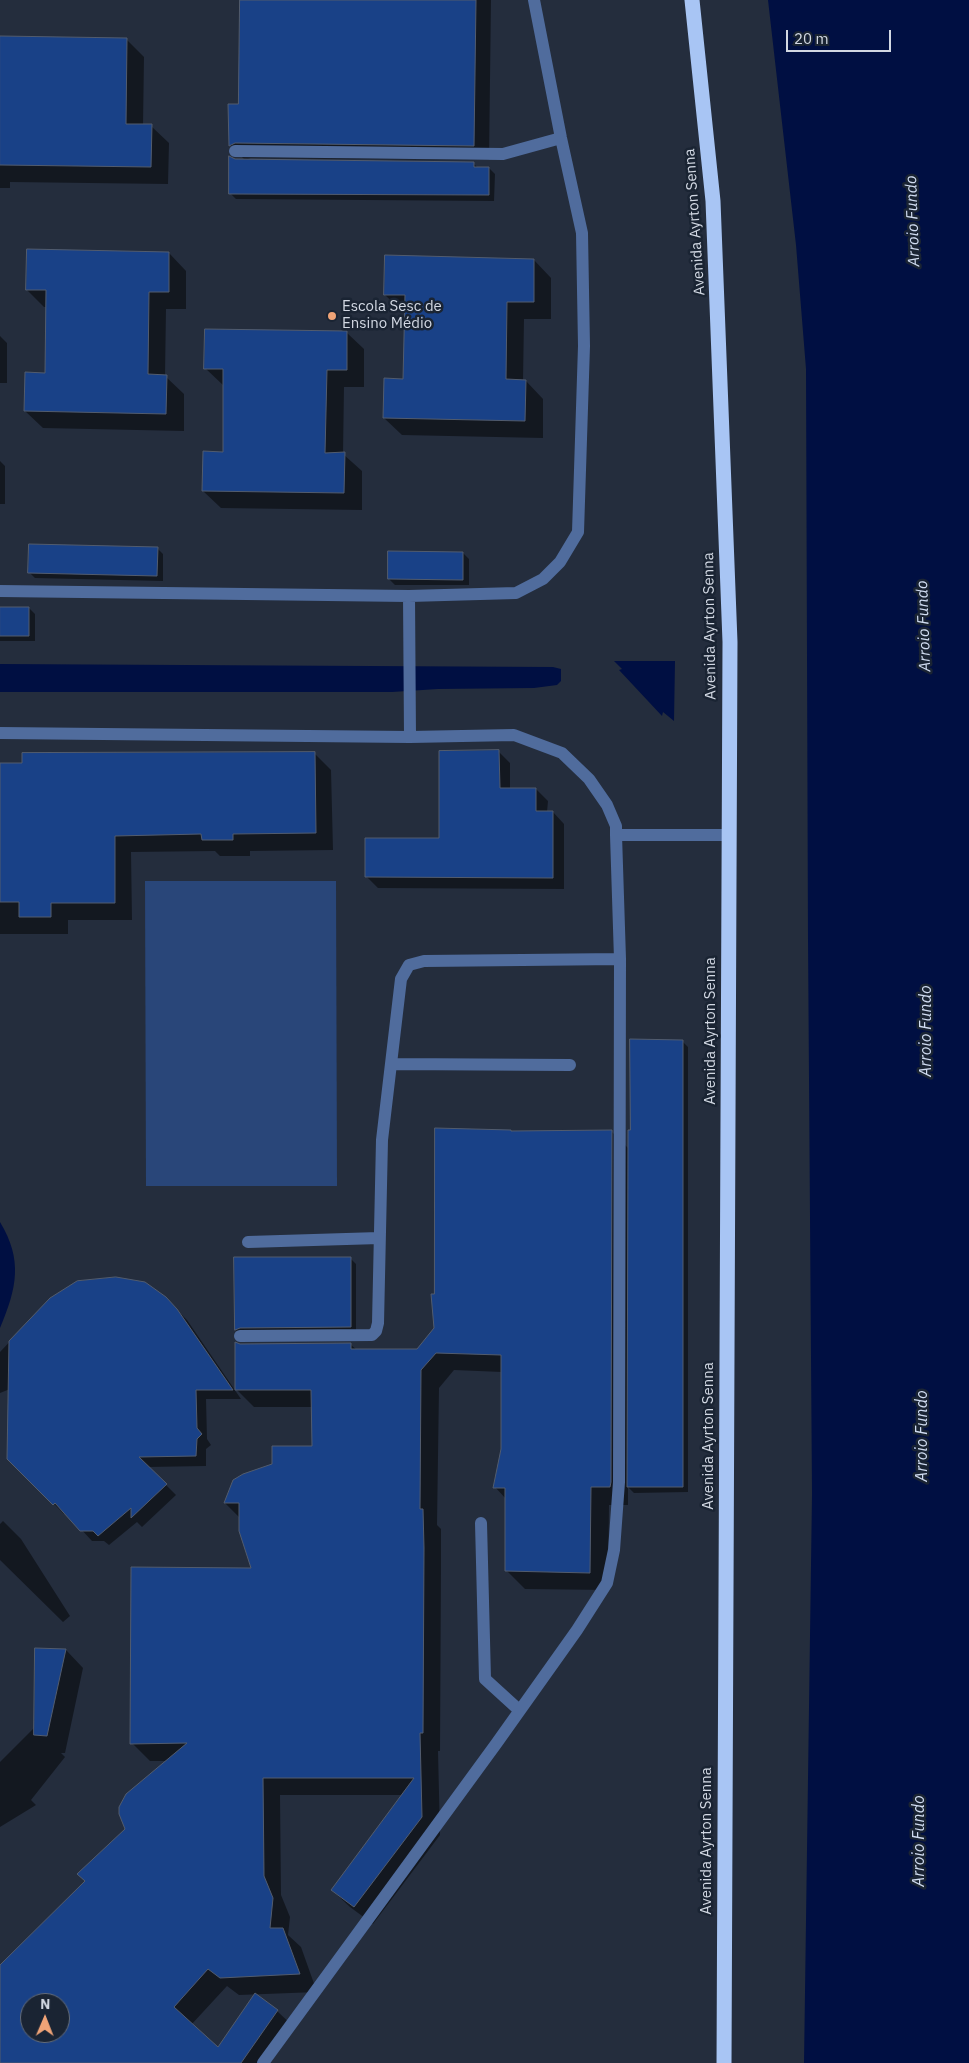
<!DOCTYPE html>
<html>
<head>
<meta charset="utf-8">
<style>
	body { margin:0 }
	#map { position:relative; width:969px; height:2063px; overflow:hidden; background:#242d3d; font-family:"IBM Plex Sans",sans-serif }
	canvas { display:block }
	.north { position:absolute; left:20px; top:1993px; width:50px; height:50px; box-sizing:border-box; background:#1a2433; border:1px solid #646c79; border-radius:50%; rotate:1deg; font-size:14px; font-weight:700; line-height:20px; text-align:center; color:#d2d8e3 }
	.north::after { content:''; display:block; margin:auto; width:18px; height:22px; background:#efa377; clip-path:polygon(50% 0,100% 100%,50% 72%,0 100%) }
	.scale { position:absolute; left:786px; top:30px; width:105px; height:22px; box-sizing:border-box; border:2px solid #d2d8e3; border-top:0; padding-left:6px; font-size:15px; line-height:18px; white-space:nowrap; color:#d2d8e3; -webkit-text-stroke:4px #1a2433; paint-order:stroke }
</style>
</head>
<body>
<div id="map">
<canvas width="969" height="2063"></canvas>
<div class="north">N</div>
<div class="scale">20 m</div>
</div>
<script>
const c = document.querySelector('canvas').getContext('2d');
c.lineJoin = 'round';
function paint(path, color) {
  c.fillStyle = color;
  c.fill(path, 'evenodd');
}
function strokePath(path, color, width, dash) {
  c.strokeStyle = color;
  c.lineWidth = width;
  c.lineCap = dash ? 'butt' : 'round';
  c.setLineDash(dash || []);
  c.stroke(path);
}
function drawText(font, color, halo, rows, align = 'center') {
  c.font = font + ' "IBM Plex Sans",sans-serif';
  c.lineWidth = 5;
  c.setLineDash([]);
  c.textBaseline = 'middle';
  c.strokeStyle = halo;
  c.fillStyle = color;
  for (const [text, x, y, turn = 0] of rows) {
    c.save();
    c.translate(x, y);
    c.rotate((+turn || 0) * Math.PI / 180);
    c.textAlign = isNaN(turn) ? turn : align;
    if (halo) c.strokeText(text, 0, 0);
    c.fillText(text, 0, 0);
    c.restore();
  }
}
const green = new Path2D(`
	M 145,881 L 336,881 L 337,1186 L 146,1186 Z`);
const water = new Path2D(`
	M 768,0 L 969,0 L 969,2063 L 804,2063 L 812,1494 L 808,939 L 806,369 L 796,245 Z
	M 614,661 L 675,661 L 674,721 L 663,712 L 662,716 L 619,670 L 622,669 Z
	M 0,664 L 553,667 L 561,669 L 561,681 L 557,685 L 534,688 L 438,689 L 392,692 L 0,692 Z
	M 0,1222 C 23,1260 17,1288 0,1328 Z`);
const shadow = new Path2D(`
	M 241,0 L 491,0 L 489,160 L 251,158 L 245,160 L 230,145 L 240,105 Z
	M 0,37 L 126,39 L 144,57 L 143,126 L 151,126 L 169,143 L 168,184 L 10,182 L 10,188 L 0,188 Z
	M 235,160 L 473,163 L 478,168 L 489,168 L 495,174 L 494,201 L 236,199 L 230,193 Z
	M 169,253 L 186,271 L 186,309 L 166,309 L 165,376 L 184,394 L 184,431 L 43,428 L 25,411 L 46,374 L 47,307 L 44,307 L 27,290 Z
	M 534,260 L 551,278 L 551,319 L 524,319 L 523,381 L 526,381 L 543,399 L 543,438 L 402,435 L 384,418 L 404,380 L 406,312 L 403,312 L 385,295 Z
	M 346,332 L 364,349 L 364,387 L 344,387 L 343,454 L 362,471 L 362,510 L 221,508 L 203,491 L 224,453 L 224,386 L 205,368 Z
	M 0,336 L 7,343 L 7,383 L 0,383 Z
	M 0,461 L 5,466 L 5,504 L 0,504 Z
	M 157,548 L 163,554 L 163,581 L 35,578 L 29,572 Z
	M 463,553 L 469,559 L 469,585 L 395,585 L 389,579 Z
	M 0,608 L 29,608 L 35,614 L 35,641 L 0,641 Z
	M 498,751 L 510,763 L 510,789 L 536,789 L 548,801 L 547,812 L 553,812 L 564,824 L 564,889 L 378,888 L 366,876 L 441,839 Z
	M 314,753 L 331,770 L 333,850 L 250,851 L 250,856 L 220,856 L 215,851 L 131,852 L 132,920 L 68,920 L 68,934 L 0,934 L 0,764 Z
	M 682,1041 L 688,1047 L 688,1492 L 634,1493 L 628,1487 L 628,1505 L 609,1505 L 608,1590 L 525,1589 L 507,1571 L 506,1499 L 495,1487 L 502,1449 L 502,1372 L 454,1370 L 439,1388 L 437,1525 L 441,1529 L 441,1567 L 440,1751 L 438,1751 L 440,1835 L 373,1924 L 350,1907 L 332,1890 L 402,1795 L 280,1795 L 281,1895 L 290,1917 L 288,1935 L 301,1947 L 317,1992 L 239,1995 L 227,1986 L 191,2025 L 218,2049 L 277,2011 L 295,2028 L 270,2063 L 0,2063 L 0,1967 L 87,1881 L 126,1830 L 167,1761 L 150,1761 L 132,1743 L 252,1569 L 240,1518 L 225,1503 L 273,1465 L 313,1447 L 313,1407 L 254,1407 L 236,1389 L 240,1345 L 351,1345 L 357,1350 L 418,1350 L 435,1329 L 435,1295 L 512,1133 L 611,1131 L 629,1149 L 632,1131 ZM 30,2003 L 60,2003 L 60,2033 L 30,2033 Z
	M 235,1258 L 350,1258 L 356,1264 L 356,1332 L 241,1335 L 236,1330 Z
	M 50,1299 L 176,1309 L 187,1320 L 241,1399 L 206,1399 L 207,1439 L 211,1445 L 206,1449 L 206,1466 L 148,1467 L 176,1495 L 142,1527 L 137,1522 L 109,1545 L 104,1541 L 92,1541 L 66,1513 L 64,1514 L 9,1458 L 10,1389 L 0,1393 L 0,1352 Z
	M 3,1521 L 21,1539 L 70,1616 L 63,1622 L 0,1560 L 0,1524 Z
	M 66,1650 L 83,1668 L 65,1753 L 61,1753 L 65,1757 L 31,1800 L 36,1805 L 0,1827 L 0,1762 L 35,1727 Z`);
const building = new Path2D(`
	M 240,0 L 476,0 L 474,146 L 235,143 L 229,146 L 228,104 L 238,104 Z
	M 0,36 L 127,38 L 126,124 L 152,124 L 151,167 L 0,165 Z
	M 229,156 L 235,159 L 474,162 L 474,167 L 489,167 L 489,195 L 229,194 Z
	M 27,249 L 169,252 L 169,292 L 149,292 L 148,374 L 167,375 L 166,414 L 24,411 L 25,372 L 45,373 L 46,290 L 26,290 Z
	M 385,255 L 534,259 L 534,302 L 507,302 L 506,379 L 526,380 L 525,421 L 383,418 L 384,378 L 403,379 L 405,295 L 384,295 Z
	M 205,329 L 347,331 L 347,370 L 327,370 L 325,453 L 345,452 L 344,493 L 202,491 L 203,451 L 223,452 L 223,369 L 204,369 Z
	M 29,544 L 158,547 L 157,576 L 28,573 Z
	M 388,551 L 463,552 L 463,580 L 388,579 Z
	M 0,607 L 29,607 L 29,636 L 0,636 Z
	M 499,750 L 500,788 L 536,788 L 536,811 L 553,811 L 553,878 L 365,877 L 365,838 L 439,838 L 439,751 Z
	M 315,752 L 316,833 L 233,834 L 233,840 L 202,840 L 201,834 L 115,836 L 115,903 L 51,903 L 51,917 L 19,917 L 19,902 L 0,902 L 0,763 L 22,763 L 22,753 Z
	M 630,1039 L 683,1040 L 683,1487 L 627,1487 L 628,1130 L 630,1130 Z
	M 435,1128 L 511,1130 L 511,1131 L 612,1130 L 611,1482 L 610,1487 L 591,1487 L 590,1573 L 505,1571 L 505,1488 L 493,1488 L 501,1449 L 501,1355 L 436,1353 L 421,1370 L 420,1509 L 423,1509 L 424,1548 L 423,1733 L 420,1733 L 422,1817 L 354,1907 L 331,1890 L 414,1778 L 263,1778 L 264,1876 L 273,1898 L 270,1928 L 283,1928 L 300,1974 L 220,1978 L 208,1969 L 174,2007 L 218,2047 L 255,1993 L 278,2010 L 241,2063 L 0,2063 L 0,1965 L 85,1881 L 77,1874 L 125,1829 L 119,1814 L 119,1807 L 126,1794 L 187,1743 L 130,1744 L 131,1567 L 251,1568 L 239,1531 L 239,1503 L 224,1503 L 233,1480 L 243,1474 L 272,1464 L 272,1446 L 312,1446 L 311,1390 L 235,1390 L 235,1342 L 240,1344 L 351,1343 L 351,1349 L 417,1349 L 434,1328 L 431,1294 L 434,1294 ZM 30,2003 L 60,2003 L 60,2033 L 30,2033 Z
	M 234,1257 L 351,1257 L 351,1327 L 240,1328 L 235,1330 Z
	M 116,1277 L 145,1282 L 166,1297 L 177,1309 L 233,1390 L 196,1390 L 197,1428 L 202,1434 L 197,1439 L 196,1456 L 139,1457 L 167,1484 L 131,1518 L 131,1508 L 98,1536 L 93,1531 L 80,1531 L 55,1503 L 53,1505 L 7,1459 L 9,1341 L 50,1298 L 77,1281 Z
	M 35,1648 L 66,1649 L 47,1736 L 34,1735 Z`);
const minor = new Path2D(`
	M 235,151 L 503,154 L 561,138
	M 0,591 L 409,596 L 516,593 L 543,579 L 560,562 L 578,532 L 584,346 L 582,233 L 561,138 L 534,0
	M 409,596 L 410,737
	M 0,733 L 410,737 L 514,735 L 562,753 L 589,779 L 607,805 L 616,826 L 616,835 L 620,959 L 619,1482 L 614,1550 L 607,1583 L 577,1630 L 496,1744 L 263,2063
	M 616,835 L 728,835
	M 391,1064 L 570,1065
	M 248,1242 L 379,1238
	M 240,1336 L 372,1335 L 376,1331 L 378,1323 L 382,1140 L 401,979 L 409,965 L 424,961 L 620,959
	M 481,1523 L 485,1679 L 519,1710`);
const highway = new Path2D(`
	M 692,0 L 713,201 L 730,642 L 724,2063`);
const markers = [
	[332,316,5,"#efa377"]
];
const streetNames = [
	["Avenida Ayrton Senna",695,222,-94],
	["Avenida Ayrton Senna",710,626,-91],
	["Avenida Ayrton Senna",711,1031,-90],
	["Avenida Ayrton Senna",709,1436,-90],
	["Avenida Ayrton Senna",707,1841,-90]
];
const poiNames = [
	["Escola Sesc de",342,307],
	["Ensino Médio",342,324]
];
const waterNames = [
	["Arroio Fundo",913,221,-92],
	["Arroio Fundo",924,626,-92],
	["Arroio Fundo",926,1031,-90],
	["Arroio Fundo",922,1436,-90],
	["Arroio Fundo",919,1841,-90]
];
paint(green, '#294679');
paint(water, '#000f42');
paint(shadow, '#0007');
paint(building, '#194187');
strokePath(building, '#525c6e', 1);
strokePath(minor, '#506c9d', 12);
strokePath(highway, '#a8c5f4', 15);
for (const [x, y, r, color] of markers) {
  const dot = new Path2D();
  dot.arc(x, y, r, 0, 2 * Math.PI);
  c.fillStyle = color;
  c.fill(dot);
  strokePath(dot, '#1a2433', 2);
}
drawText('15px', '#d2d8e3', '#1a2433', streetNames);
drawText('15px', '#d2d8e3', '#1a2433', poiNames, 'left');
drawText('italic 16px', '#d0dcf1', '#1a2433', waterNames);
</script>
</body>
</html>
